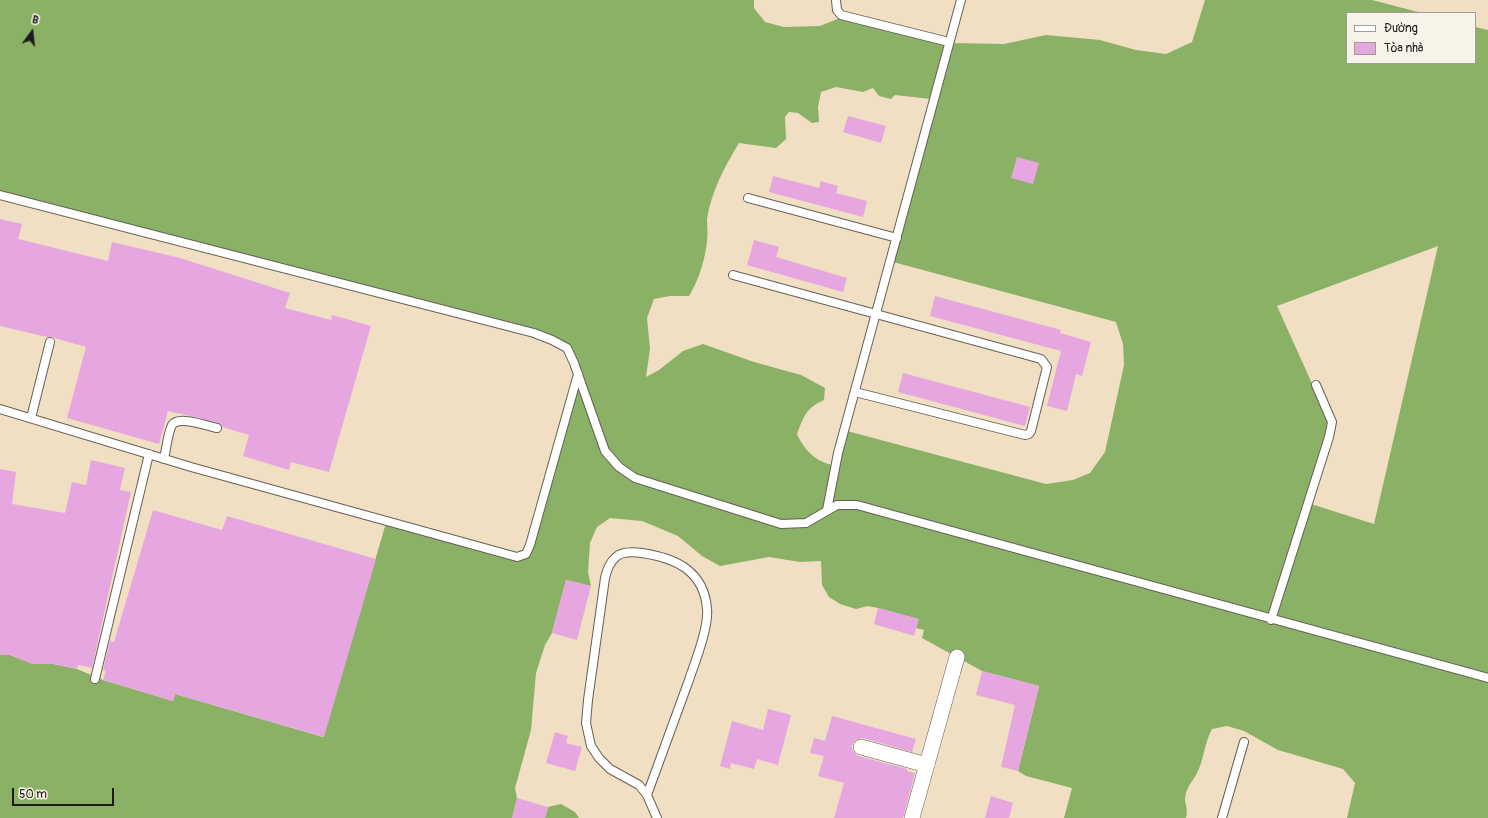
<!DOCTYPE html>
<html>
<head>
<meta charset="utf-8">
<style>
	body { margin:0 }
	#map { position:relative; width:1488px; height:818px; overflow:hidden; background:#f0dfc2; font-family:Pangolin,sans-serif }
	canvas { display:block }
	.legend { position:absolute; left:1346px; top:12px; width:130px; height:52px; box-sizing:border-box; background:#f7f3e8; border:1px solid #9f9d96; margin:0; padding:5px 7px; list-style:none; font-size:12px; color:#1c1c1c }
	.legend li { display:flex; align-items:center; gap:8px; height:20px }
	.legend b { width:20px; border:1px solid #9f9d96 }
	.north { position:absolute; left:12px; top:12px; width:40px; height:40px; -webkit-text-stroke:3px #f7f3e8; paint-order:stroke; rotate:15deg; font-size:11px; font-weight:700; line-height:16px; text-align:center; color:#1c1c1c }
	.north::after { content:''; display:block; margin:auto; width:14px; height:18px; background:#1c1c1c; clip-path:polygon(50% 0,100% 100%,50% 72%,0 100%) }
	.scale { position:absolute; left:12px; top:788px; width:102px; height:18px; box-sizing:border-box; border:2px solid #1c1c1c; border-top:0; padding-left:5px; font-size:12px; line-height:14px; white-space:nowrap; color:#1c1c1c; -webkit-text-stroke:3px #f7f3e8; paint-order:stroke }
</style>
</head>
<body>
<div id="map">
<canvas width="1488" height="818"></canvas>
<ul class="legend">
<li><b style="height:5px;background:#fff"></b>Đường</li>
<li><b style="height:11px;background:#e6a6e0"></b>Tòa nhà</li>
</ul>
<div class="north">B</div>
<div class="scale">50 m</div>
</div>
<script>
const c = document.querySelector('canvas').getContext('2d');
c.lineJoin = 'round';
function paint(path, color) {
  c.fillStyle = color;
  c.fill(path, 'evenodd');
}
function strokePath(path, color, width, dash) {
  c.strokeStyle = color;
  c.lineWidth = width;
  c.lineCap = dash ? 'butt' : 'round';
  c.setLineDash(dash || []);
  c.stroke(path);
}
const forest = new Path2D(`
	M 0,0 L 754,0 L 754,8 L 765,22 L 784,27 L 820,26 L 840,18 L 946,44 L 931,99 L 895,95 L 891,99 L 879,96 L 873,88 L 863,92 L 836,87 L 821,92 L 818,107 L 819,122 L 812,123 L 798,113 L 789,112 L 785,117 L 786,139 L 776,148 L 739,143 C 725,166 711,192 707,219 C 707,226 708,234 707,241 C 705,260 699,279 689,296 L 670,296 L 654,299 L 647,318 L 650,349 L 646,377 L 659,370 L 683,351 L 703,344 L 754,362 L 801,375 L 825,388 L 824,400 C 806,408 804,416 797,434 C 804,450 815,461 832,465 L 824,507 L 806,520 L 782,521 L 636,476 L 621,465 L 608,449 L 569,346 L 0,192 Z
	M 1205,0 L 1372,0 L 1422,13 L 1347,13 L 1347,63 L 1475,63 L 1475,27 L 1488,30 L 1488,675 L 1275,618 L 1311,504 L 1374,524 L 1438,246 L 1277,306 L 1329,421 L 1269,616 L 859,503 L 845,501 L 831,504 L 847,431 L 1046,484 L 1073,480 L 1090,473 L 1105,452 L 1124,365 L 1123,344 L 1116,322 L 893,262 L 952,43 L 1004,44 L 1046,35 L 1100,40 L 1136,50 L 1166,54 L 1192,42 Z
	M 579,384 L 617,469 L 782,527 L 807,526 L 837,508 L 857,508 L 1488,681 L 1488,818 L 1347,818 L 1355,783 L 1343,769 L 1278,750 L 1244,731 L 1227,726 L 1212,729 C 1204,743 1204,761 1196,775 C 1191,783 1185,790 1185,800 C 1186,808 1188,808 1186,818 L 1064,818 L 1072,788 L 1026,776 L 1018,771 L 1039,686 L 982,671 L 922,638 L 924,630 L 916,628 L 918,619 L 878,608 L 868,606 L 856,609 L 840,604 L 829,597 L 822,585 L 821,561 L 800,562 L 769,557 L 720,566 L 702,556 L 678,536 L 642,521 L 610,518 L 597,527 L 590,543 L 588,572 L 591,586 L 566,580 L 552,633 L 545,645 L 536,673 L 531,730 L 515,788 L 517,798 L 512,818 L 0,818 L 0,655 L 10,655 L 33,664 L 53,664 L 77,669 L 103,680 L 173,701 L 175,694 L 323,737 L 386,523 L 527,557 Z
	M 561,804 L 575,812 L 579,818 L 545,818 L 548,807 Z`);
const building = new Path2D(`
	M 848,116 L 886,126 L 881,143 L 843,132 Z
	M 1017,157 L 1039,163 L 1033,184 L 1011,178 Z
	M 773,176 L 819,188 L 821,181 L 838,186 L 836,193 L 867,201 L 863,217 L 769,192 Z
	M 0,219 L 22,224 L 18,239 L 108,261 L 112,242 L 180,258 L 290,293 L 285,308 L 331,320 L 332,315 L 371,326 L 329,472 L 291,462 L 289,470 L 243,456 L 249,435 L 222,427 L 218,423 L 195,417 L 168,411 L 159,444 L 67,418 L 86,347 L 51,337 L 47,337 L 0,326 Z
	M 754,240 L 779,247 L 776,257 L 847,278 L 843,292 L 747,265 Z
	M 935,296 L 1061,330 L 1060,333 L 1091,342 L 1082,376 L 1076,374 L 1067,411 L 1047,406 L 1061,351 L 930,316 Z
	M 903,373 L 1030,407 L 1025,426 L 898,392 Z
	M 91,460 L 125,468 L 120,490 L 131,492 L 92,668 L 78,665 L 77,669 L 53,664 L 33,664 L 10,655 L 0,655 L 0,469 L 16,472 L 12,504 L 65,513 L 72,482 L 86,485 Z
	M 153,510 L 222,530 L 227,516 L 376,559 L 324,737 L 175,694 L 173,701 L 103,680 L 106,671 L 103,670 L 110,641 L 114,642 Z
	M 566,580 L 591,586 L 577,640 L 552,633 Z
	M 878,608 L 919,619 L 914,636 L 874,624 Z
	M 982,671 L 1039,686 L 1018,771 L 1001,767 L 1015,705 L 976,695 Z
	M 768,709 L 791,715 L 778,765 L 757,759 L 754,769 L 731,763 L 730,769 L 720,766 L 732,721 L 763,730 Z
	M 832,716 L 916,739 L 912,752 L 863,738 L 855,740 L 852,745 L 852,750 L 858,756 L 907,769 L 907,771 L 915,773 L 903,818 L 834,818 L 844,783 L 818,776 L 824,756 L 810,753 L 814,738 L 825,741 Z
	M 555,732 L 568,736 L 566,743 L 582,747 L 575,771 L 546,763 Z
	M 991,796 L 1013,803 L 1009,818 L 985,818 Z
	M 517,798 L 548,807 L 545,818 L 512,818 Z`);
const lane = new Path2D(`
	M 836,0 L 837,10 L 841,15 L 949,42
	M 0,195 L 534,333 L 552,340 L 567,348 L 574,363 L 605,451 L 619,467 L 635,478 L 781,524 L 806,523 L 837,505 L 857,505 L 1488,678
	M 748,198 L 897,238
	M 733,275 L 1041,359 L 1047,367 L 1031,431 L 1029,434 L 1025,435 L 855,392
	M 0,409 L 191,467 L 517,557 L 526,554 L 530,545 L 578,374
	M 31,418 L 50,342
	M 164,459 C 166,450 168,432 172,425 C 179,415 207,426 217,428
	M 827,510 L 838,453 L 961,0
	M 1271,620 L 1329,437 L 1332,422 L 1316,385
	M 95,679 L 149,454
	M 647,795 C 661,757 675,718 689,680 C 695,662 709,627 707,609 C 704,571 676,558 642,553 C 634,552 622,551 616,557 C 609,563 607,570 605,578 L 588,700 L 586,723 L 591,746 L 599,758 L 610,769 L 639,785 L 647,795 L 657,818
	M 1222,818 L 1244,742`);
const street = new Path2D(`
	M 861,747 L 927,765
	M 912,818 L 957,657`);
paint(forest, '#8bb166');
paint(building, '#e6a6e0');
strokePath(lane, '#666056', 10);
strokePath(street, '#666056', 16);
strokePath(lane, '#fff', 8);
strokePath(street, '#fff', 15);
</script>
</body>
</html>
